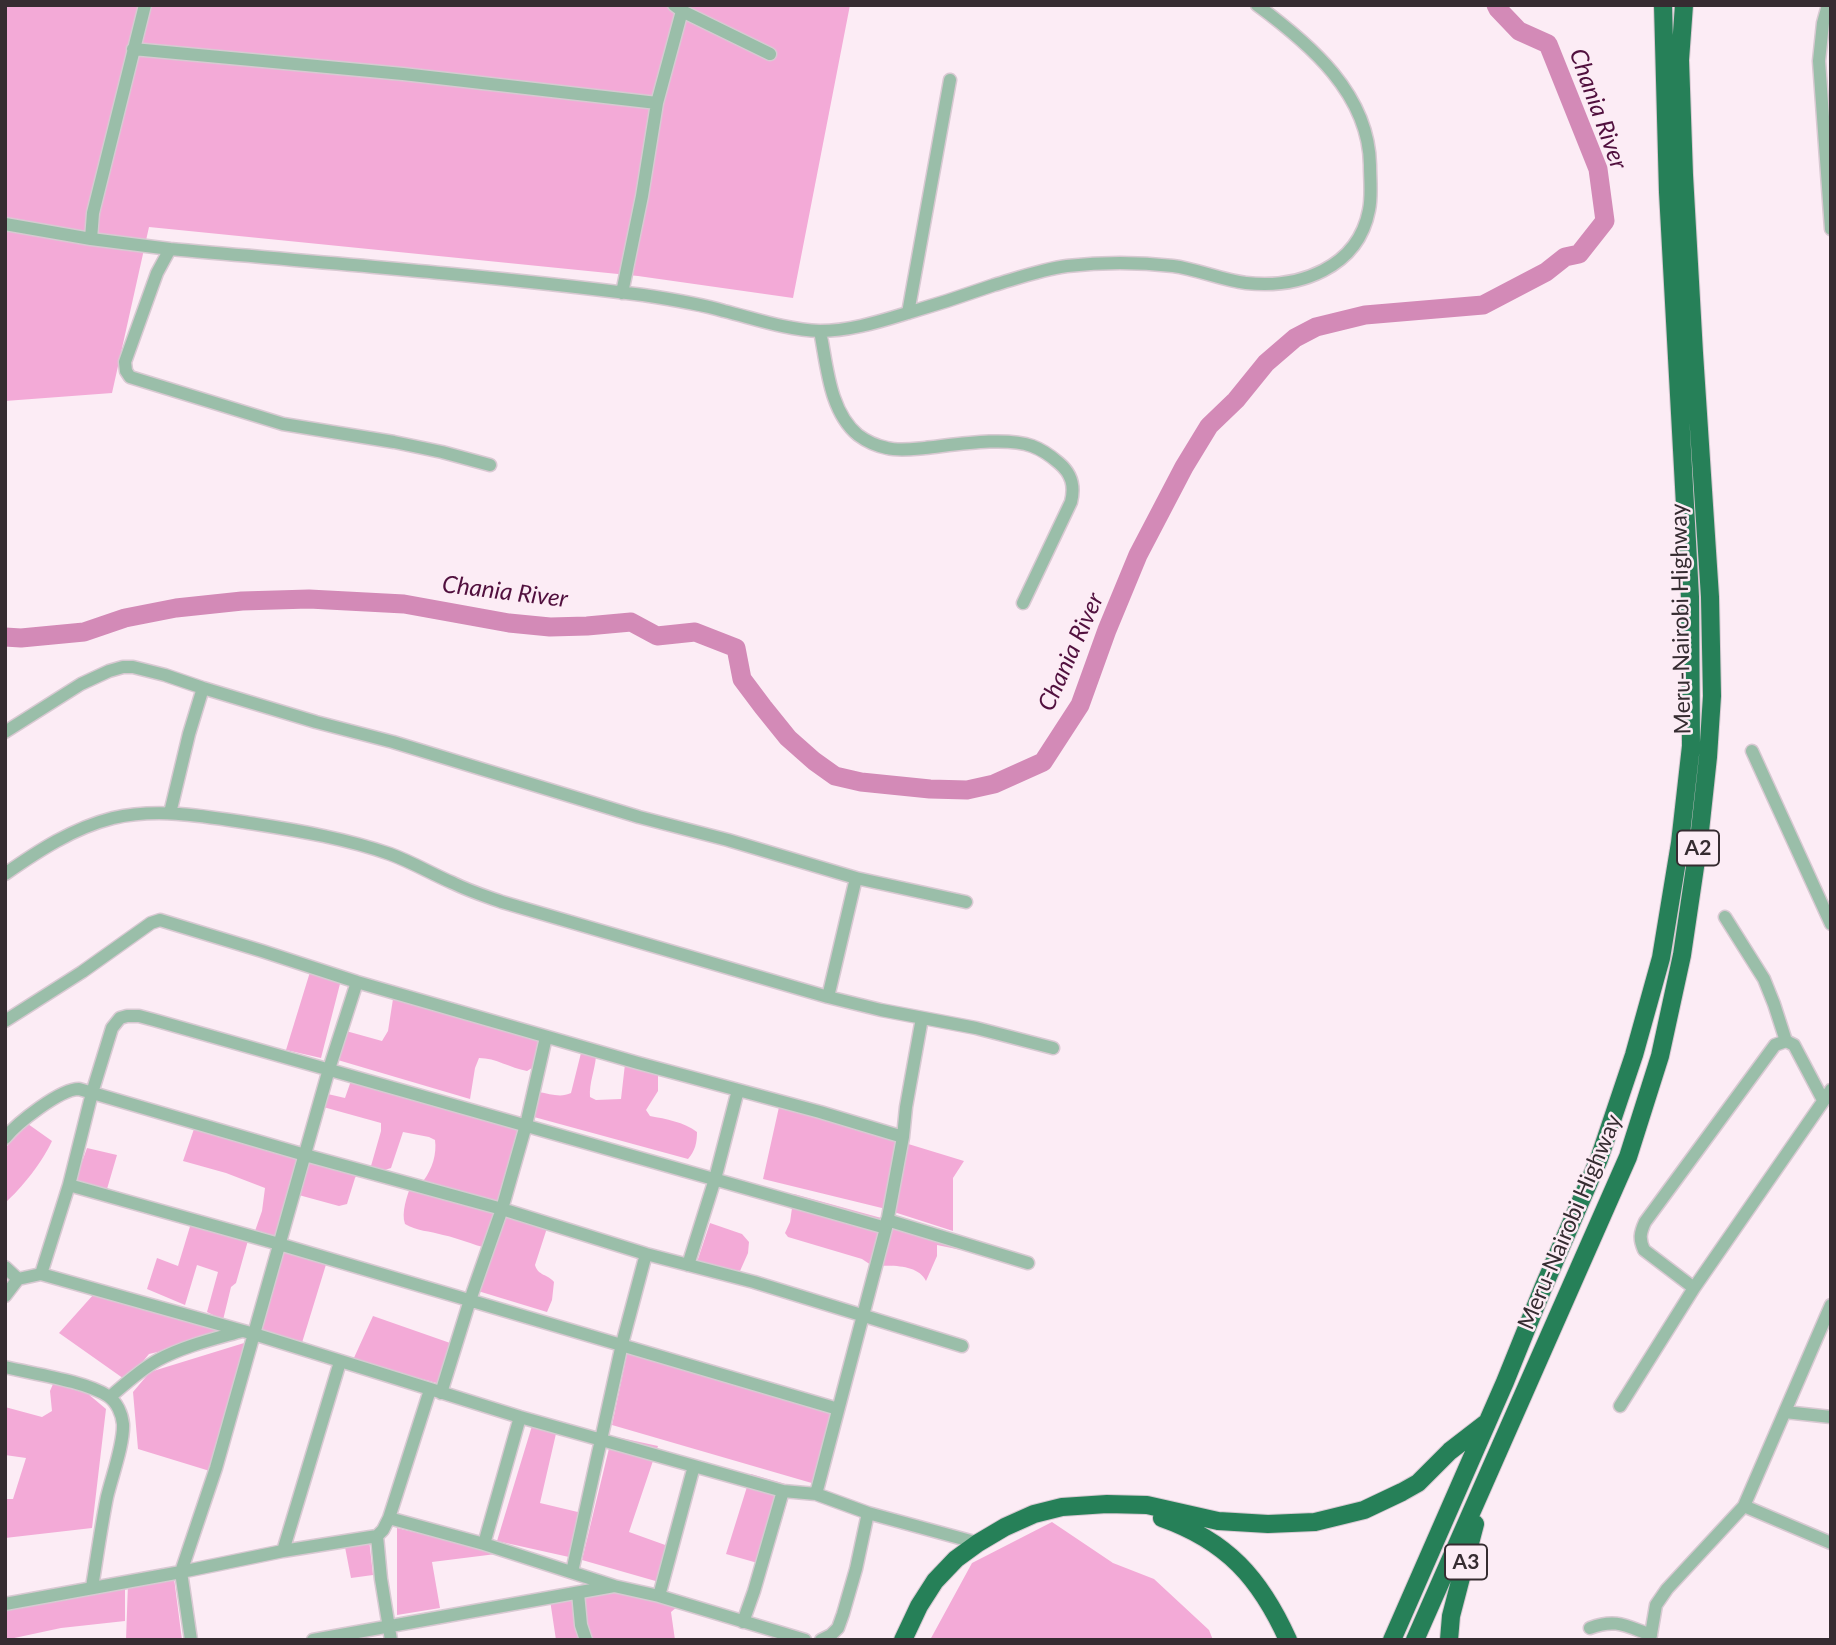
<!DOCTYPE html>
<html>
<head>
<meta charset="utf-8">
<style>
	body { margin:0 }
	#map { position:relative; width:1836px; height:1645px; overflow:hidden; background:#fcecf5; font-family:Lato,sans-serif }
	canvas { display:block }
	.frame { position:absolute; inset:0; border:7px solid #362c31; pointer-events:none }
</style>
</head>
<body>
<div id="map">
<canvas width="1836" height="1645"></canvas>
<div class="frame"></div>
</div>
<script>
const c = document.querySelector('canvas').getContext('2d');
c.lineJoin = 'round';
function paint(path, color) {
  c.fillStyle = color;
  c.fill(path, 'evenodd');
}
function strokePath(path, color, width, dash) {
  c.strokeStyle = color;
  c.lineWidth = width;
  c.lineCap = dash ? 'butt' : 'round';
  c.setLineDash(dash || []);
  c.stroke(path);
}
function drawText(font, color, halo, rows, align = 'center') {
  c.font = font + ' Lato,sans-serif';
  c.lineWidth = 5;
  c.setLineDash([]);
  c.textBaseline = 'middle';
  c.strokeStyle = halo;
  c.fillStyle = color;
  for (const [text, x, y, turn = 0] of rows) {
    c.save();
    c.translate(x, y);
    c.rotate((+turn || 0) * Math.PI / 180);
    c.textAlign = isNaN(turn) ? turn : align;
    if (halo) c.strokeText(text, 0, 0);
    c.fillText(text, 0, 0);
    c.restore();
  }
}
const green = new Path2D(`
	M 5,5 L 850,5 L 793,298 L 638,276 L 149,227 L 112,393 L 5,401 Z
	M 310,972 L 341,980 L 321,1058 L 286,1050 Z
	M 393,999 L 538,1041 L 532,1068 L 527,1071 C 510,1068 496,1058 479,1058 L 475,1068 L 470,1099 L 331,1058 L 346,1031 L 382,1041 L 388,1031 Z
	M 581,1053 L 596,1056 C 595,1070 589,1083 590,1097 L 596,1100 L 621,1099 L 625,1064 L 658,1073 L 658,1091 L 646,1110 L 650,1116 C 666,1119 684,1122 697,1132 C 697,1143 695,1151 688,1159 L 534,1117 L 539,1092 C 550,1094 561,1098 571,1093 Z
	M 353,1075 L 525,1122 L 502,1204 L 429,1183 L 424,1180 C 432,1169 437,1154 435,1140 L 429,1137 L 403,1132 L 391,1168 C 382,1171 378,1173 371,1166 L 381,1131 L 381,1123 L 316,1105 L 319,1092 L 345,1098 Z
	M 779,1107 L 897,1142 L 886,1209 L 763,1179 Z
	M 28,1124 L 52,1141 C 43,1161 22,1188 5,1203 L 5,1148 Z
	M 195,1126 L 301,1156 L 280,1238 L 255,1231 L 262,1211 L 265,1188 L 226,1173 L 183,1161 Z
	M 905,1143 L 964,1161 L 953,1178 L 953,1231 L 894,1212 Z
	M 87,1148 L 117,1155 L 107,1189 L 75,1181 Z
	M 305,1157 L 358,1173 L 355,1178 L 347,1204 L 339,1206 L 295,1194 Z
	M 411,1185 L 500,1209 L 488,1248 C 472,1245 459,1238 443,1235 C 430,1231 416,1231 405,1224 C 401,1213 407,1196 411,1185 Z
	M 794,1194 L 885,1219 L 874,1267 L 862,1259 L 788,1237 L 785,1233 L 790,1222 Z
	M 505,1211 L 548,1225 L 535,1265 C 538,1276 548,1274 554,1282 L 552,1300 L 547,1312 L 478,1291 Z
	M 192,1220 L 249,1237 L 236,1283 L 231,1287 L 223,1320 L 207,1312 L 218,1272 L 197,1265 L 185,1305 L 147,1289 L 157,1258 L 178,1266 Z
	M 891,1220 L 971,1252 L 937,1245 L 937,1256 L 926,1281 C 919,1266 896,1265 880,1266 Z
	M 710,1223 L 742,1234 L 749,1242 L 748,1253 L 740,1271 L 697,1262 Z
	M 283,1245 L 328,1258 L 301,1346 L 258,1333 Z
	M 102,1285 L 238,1333 L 149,1354 L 127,1381 L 59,1333 Z
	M 373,1316 L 453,1344 L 440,1384 L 353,1360 Z
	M 244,1343 L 213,1472 L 138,1449 L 133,1392 L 150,1372 Z
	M 629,1344 L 840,1411 L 822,1486 L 612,1425 Z
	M 53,1384 L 87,1393 L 106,1409 L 92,1528 L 5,1538 L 5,1499 L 13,1499 L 26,1458 L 5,1455 L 5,1407 L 42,1417 L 52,1411 L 50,1391 Z
	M 535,1416 L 558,1425 L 540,1503 L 582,1513 L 569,1557 L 497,1541 Z
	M 612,1436 L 658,1446 L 629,1532 L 668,1546 L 659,1582 L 582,1560 Z
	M 751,1474 L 792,1486 L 768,1566 L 726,1554 Z
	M 1052,1522 L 1113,1563 L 1154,1579 L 1209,1630 L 1213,1640 L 930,1640 L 972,1563 Z
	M 397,1528 L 504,1553 L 432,1562 L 440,1608 L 397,1615 Z
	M 369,1539 L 373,1575 L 351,1578 L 344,1542 Z
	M 174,1578 L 182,1640 L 126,1640 L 128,1583 Z
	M 125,1584 L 125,1621 L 61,1628 L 5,1640 L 5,1607 Z
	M 630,1586 L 713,1606 L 695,1609 L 677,1607 L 671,1612 L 675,1640 L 556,1640 L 550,1600 Z`);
const river = new Path2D(`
	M 5,637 L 21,638 L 84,632 L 125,618 L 176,608 L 242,601 L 309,599 L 404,604 L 509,623 L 550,627 L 587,626 L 631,622 L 657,636 L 695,632 L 736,648 L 742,679 L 763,707 L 788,738 L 814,761 L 835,776 L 861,782 L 930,789 L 967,790 L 994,784 L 1043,762 L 1080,705 L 1107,630 L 1138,555 L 1184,467 L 1209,426 L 1236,400 L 1266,363 L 1295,338 L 1316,327 L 1365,315 L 1483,305 L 1546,272 L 1565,257 L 1579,254 L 1605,221 L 1598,169 L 1548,44 L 1519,31 L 1498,9 L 1496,5`);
const minor = new Path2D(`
	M 145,5 L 93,213 L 91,239 L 170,249
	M 674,5 L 682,11 L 770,54
	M 1828,5 L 1823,23 L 1819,61 L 1831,229
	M 133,49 L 403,74 L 657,103
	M 5,224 L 91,239
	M 622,293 L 642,196 L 657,103 L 682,11
	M 908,313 L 950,80
	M 820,331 C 827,365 829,411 858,435 C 866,441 877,446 887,448 C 899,451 913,449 925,448 C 954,445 1005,436 1032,446 C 1043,450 1051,456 1059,463 C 1072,474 1075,486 1071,502 L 1023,603
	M 490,465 L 442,452 L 394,442 L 283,424 L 130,377 L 126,371 L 125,362 L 157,273 L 170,249 C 328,263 486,275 643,295 C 670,299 697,303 724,311 C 756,319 787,330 820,331 C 847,331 875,323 901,315 C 932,306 963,296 994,285 C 1018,278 1043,269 1067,266 C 1102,262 1138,262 1173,266 C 1197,269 1221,280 1246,283 C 1299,289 1358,268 1369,210 C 1372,196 1370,180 1370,165 C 1369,94 1310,44 1257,5
	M 5,732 L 81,684 L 109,671 L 123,667 L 133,667 L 165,675 L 203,688 L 316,722 L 393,742 L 639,817 L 728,840 L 856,878 L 828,997
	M 1752,751 L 1831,924
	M 170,813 L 189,734 L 203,688
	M 5,874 C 38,851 73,828 113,818 C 160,807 209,817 256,824 C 301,831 347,839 390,854 C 412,862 432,874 453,883 C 469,891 485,896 502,902 L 828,997 L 881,1010 L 976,1028 L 1053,1048
	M 856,878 L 966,902
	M 1725,917 L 1764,979 L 1774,1004 L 1786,1041
	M 5,1021 L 82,972 L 151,923 L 160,920 L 262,951 L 357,982 L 638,1063 L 820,1112 L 903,1137
	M 5,1138 C 17,1123 60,1089 79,1089 L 305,1155 L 502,1209 L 646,1254 L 754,1282 L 962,1346
	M 69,1185 L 92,1093 L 112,1028 L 120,1018 L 127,1016 L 139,1016 L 154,1020 L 886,1228
	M 887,1220 L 1028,1263
	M 688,1265 L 715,1179 L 738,1090
	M 5,1267 L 18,1279
	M 41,1274 L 254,1334 L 520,1417 L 783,1491 L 816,1494 L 868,1513 L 978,1543
	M 1694,1288 L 1644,1250 C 1639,1239 1640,1233 1645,1222 L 1775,1045 L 1786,1041 L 1794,1045 L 1823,1100
	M 5,1296 L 18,1279 L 41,1274 L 69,1185 L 279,1244 L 838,1409
	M 1831,1305 L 1744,1506 L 1831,1543
	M 5,1367 C 34,1374 85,1381 108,1396 C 117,1402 122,1414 123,1424 C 124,1444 112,1476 107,1497 C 101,1527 97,1557 92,1587
	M 441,1393 L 470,1300 L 502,1209 L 526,1125 L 546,1037
	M 110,1397 C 125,1384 140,1370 158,1360 C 184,1346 214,1339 242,1331
	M 1620,1406 L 1694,1288 L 1831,1090
	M 1785,1412 L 1831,1417
	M 816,1494 L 886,1228 L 903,1137 L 906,1107 L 922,1018
	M 389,1518 L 484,1544 L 614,1586
	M 377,1536 L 381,1579 L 391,1640
	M 484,1544 L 520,1417
	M 283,1551 L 340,1362
	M 572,1572 L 622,1344 L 646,1254
	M 578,1593 L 581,1625 L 586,1640
	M 659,1596 L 694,1466
	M 5,1604 L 181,1572 L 283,1551 L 377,1536 L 383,1530 L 389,1518 L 430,1390
	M 743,1622 L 754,1591 L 783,1491
	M 1590,1628 C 1616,1618 1626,1626 1651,1635
	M 191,1640 L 181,1572 L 216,1468 L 329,1069 L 357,982
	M 313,1640 L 614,1586 L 659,1596 L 805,1640
	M 821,1640 L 831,1635 L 838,1628 L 843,1614 L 856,1569 L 868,1513
	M 1650,1640 L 1656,1605 L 1667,1589 L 1744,1506`);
const highway = new Path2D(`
	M 1162,1518 C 1227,1541 1260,1578 1288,1640
	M 903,1640 L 919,1606 L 935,1581 L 956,1559 L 978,1543 L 1005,1527 L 1034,1514 L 1062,1507 L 1107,1504 L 1147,1505 L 1218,1521 L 1268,1524 L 1315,1522 L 1364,1510 L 1402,1492 L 1418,1483 L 1450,1451 L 1485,1424
	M 1392,1640 L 1505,1382 L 1543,1288 L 1599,1159 L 1634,1055 L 1661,958 L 1680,843 L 1691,746 L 1690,597 L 1668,192 L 1663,5
	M 1415,1640 L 1628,1157 L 1660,1056 L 1682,955 L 1699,840 L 1708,757 L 1712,696 L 1710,597 L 1694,353 L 1684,175 L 1680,60 L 1684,5
	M 1449,1640 L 1451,1616 L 1475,1524`);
const shields = [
	[1698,848,42],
	[1466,1562,42]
];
const shieldNames = [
	["A2",1698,848],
	["A3",1466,1562]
];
const streetNames = [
	["Meru-Nairobi Highway",1681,619,-91],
	["Meru-Nairobi Highway",1570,1222,-67]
];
const waterNames = [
	["Chania River",1598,109,70],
	["Chania River",505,592,7],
	["Chania River",1071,652,-66]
];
paint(green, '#f3aad7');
strokePath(river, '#d38ab7', 19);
strokePath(minor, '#d8c9d2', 15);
strokePath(highway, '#d8c9d2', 20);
strokePath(minor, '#9abea9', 12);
strokePath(highway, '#268058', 18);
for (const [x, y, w] of shields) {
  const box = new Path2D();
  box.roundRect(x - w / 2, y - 17.5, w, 35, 5);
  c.fillStyle = '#fcecf5';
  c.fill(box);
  strokePath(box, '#362c31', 2);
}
drawText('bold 21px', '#362c31', null, shieldNames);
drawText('23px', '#362c31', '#fcecf5', streetNames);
drawText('italic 24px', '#51103e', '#fcecf5', waterNames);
</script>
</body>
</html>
